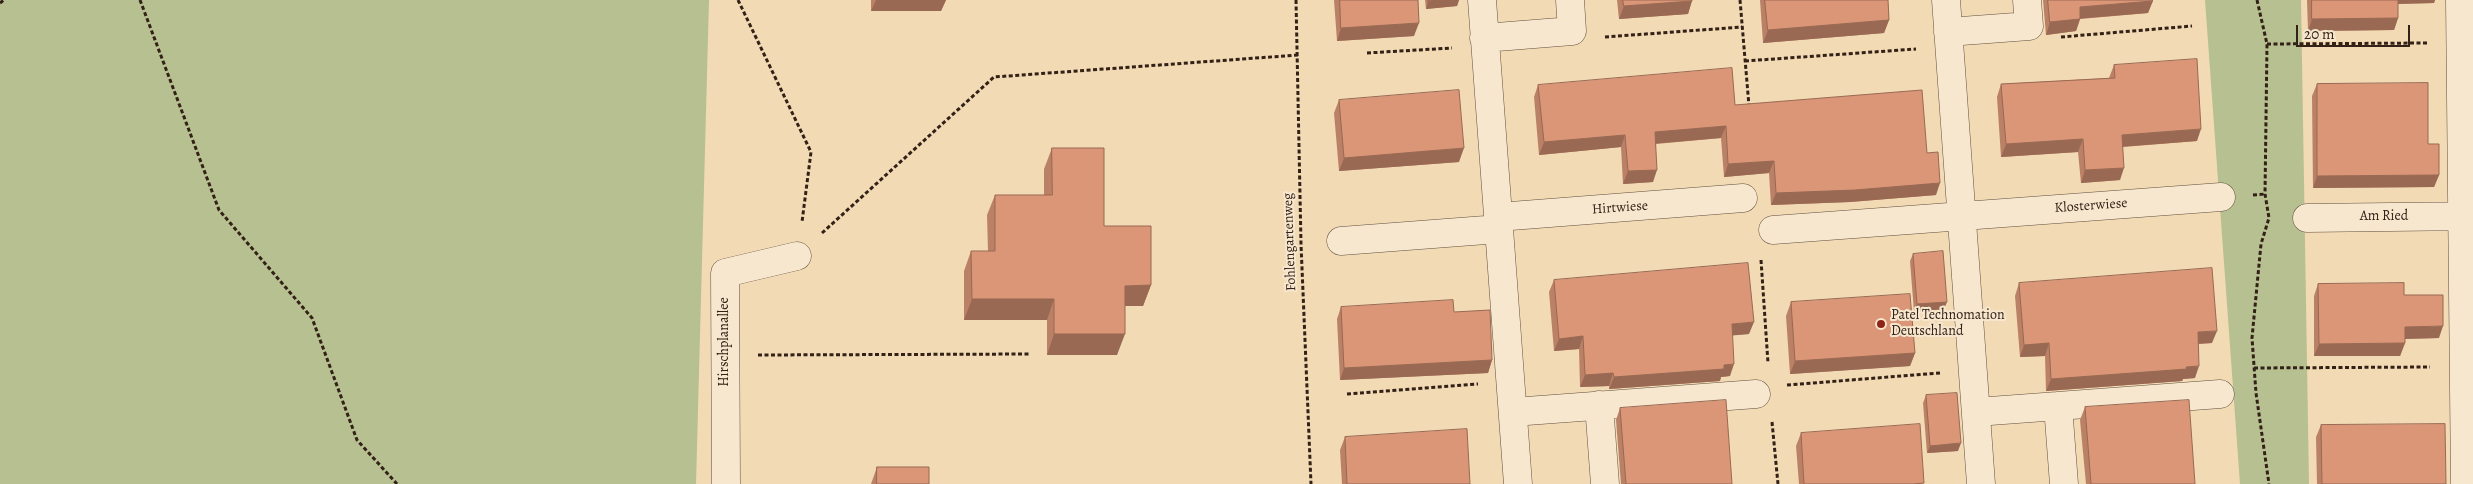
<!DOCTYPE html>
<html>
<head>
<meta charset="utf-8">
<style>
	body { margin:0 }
	#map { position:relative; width:2473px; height:484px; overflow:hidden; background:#f1dab4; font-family:Alegreya,serif }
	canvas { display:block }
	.scale { position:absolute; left:2296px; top:25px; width:114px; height:22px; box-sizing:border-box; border:2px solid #332117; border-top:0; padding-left:6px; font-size:15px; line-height:18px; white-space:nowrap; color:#332117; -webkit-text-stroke:4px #f6e7ce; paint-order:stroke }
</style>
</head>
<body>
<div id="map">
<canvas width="2473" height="484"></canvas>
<div class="scale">20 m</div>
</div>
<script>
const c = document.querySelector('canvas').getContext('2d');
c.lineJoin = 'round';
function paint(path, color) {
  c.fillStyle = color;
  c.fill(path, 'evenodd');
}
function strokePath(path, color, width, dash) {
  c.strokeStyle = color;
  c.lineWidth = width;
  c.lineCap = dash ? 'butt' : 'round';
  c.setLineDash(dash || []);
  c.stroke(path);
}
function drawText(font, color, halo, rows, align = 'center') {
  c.font = font + ' Alegreya,serif';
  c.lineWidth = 4;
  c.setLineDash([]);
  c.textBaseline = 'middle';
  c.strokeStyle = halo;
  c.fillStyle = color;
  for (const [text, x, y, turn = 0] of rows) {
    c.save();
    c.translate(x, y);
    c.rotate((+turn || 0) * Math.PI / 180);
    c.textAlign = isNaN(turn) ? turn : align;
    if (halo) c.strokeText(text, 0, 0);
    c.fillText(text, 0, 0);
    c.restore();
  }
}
const green = new Path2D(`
	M 0,0 L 709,0 L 696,484 L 0,484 Z
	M 2205,0 L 2301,0 L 2309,484 L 2240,484 Z`);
const path = new Path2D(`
	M 140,0 L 219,210 L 312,318 L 357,440 L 397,484
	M 738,0 L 811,152 L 802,222
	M 1296,0 L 1301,244 L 1311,484
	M 1740,0 L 1749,106
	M 2257,0 L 2267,44 L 2265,194 L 2269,218 L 2261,244 L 2252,338 L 2256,393 L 2269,484
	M 0,3 L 4,0
	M 1605,37 L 1742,27
	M 2061,37 L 2192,26
	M 2267,44 L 2427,43
	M 1367,53 L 1452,48
	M 1745,61 L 1916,49
	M 2253,195 L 2265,194
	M 822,233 L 994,77 L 1298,55
	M 1761,260 L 1768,363
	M 758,355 L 1030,354
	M 2254,368 L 2430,367
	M 1787,385 L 1940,373
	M 1347,394 L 1478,384
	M 1772,422 L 1778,484`);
const minor = new Path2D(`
	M 1482,0 L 1518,484
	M 1946,0 L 1981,484
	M 2460,0 L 2465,484
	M 1948,32 L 2029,26 L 2027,0
	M 1484,38 L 1572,31 L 1570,0
	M 1498,217 L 1743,198
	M 2307,218 L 2473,216
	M 1773,230 L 2221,197
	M 1341,241 L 1499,229
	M 1599,405 L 1605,484
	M 2058,406 L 2220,394
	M 1513,412 L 1756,394
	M 1976,412 L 2058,406 L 2064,484
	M 726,484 L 725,273 L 797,256`);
const wall = new Path2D(`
	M 871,0 L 946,0 L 941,11 L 871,11 Z
	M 1334,0 L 1418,0 L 1414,36 L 1337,41 Z
	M 1425,0 L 1459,0 L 1457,6 L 1426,9 Z
	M 1617,0 L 1692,0 L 1688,14 L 1619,19 Z
	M 1760,0 L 1888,0 L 1889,20 L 1884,33 L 1763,43 Z
	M 2043,0 L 2152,0 L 2148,13 L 2080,19 L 2076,31 L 2046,35 Z
	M 2307,0 L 2435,0 L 2434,3 L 2398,4 L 2398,18 L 2394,30 L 2308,31 Z
	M 2114,65 L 2197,141 L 2123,147 L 2120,180 L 2081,183 L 2078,152 L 2001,157 L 1997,97 L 2001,84 L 2109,78 Z
	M 2317,84 L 2428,144 L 2439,175 L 2434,187 L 2313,188 L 2312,96 Z
	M 1538,85 L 1735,105 L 1927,153 L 1936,195 L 1850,202 L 1771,205 L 1769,173 L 1724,177 L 1721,138 L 1656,144 L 1653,182 L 1623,184 L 1621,147 L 1539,155 L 1534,97 Z
	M 1339,100 L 1459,162 L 1339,171 L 1334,113 Z
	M 1052,148 L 1104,226 L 1151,285 L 1143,306 L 1125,306 L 1117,355 L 1047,355 L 1047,320 L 964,320 L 964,271 L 971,251 L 988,251 L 987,215 L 995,195 L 1044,195 L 1044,169 Z
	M 1913,254 L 1944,309 L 1914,312 L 1910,261 Z
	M 1554,280 L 1749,334 L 1732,335 L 1730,376 L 1721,377 L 1720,381 L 1609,389 L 1609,386 L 1580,387 L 1579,349 L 1554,351 L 1549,292 Z
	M 2019,283 L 2212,343 L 2198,344 L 2195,378 L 2183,379 L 2182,381 L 2046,391 L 2045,356 L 2020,357 L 2015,296 Z
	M 2318,284 L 2404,295 L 2439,338 L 2405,339 L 2405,343 L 2400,356 L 2314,356 L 2314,296 Z
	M 1791,302 L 1915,353 L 1910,366 L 1790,374 L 1786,316 Z
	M 1341,307 L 1454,312 L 1492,360 L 1488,373 L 1340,380 L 1337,319 Z
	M 1926,395 L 1958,451 L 1927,453 L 1923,403 Z
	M 2085,407 L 2195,484 L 2086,484 L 2080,420 Z
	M 1620,408 L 1732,484 L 1621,484 L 1616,420 Z
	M 2321,425 L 2446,484 L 2317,484 L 2316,437 Z
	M 1801,433 L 1924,484 L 1799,484 L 1796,446 Z
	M 1345,437 L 1470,484 L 1342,484 L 1340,450 Z
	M 877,467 L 929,484 L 871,484 Z`);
const shadedWall = new Path2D(`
	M 876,0 L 946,0 L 941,11 L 871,11 Z
	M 1441,0 L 1459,0 L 1457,6 L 1426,9 L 1428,1 Z
	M 2395,0 L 2435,0 L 2434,3 L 2393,4 Z
	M 1692,1 L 1688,14 L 1619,19 L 1624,6 Z
	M 2153,1 L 2148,13 L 2075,19 L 2080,7 Z
	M 2398,18 L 2394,30 L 2308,31 L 2312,19 Z
	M 2080,19 L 2076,31 L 2046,35 L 2050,22 Z
	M 1889,20 L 1884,33 L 1763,43 L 1768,30 Z
	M 1419,23 L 1414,36 L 1337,41 L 1341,28 Z
	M 1726,126 L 1721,138 L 1650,144 L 1655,132 Z
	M 2201,129 L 2197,141 L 2118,147 L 2122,135 Z
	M 1625,135 L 1621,147 L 1539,155 L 1544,142 Z
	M 2083,139 L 2078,152 L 2001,157 L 2006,144 Z
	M 1464,148 L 1459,162 L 1339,171 L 1344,158 Z
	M 1774,161 L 1769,173 L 1724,177 L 1728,164 Z
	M 2124,168 L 2120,180 L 2081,183 L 2085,170 Z
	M 1657,170 L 1653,182 L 1623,184 L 1628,171 Z
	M 2439,175 L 2434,187 L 2313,188 L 2317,176 Z
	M 1940,183 L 1936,195 L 1850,202 L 1771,205 L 1776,193 Z
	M 1151,285 L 1143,306 L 1117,306 L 1125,286 Z
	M 972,299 L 1054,299 L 1047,320 L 964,320 Z
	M 1947,302 L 1944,309 L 1914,312 L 1917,304 Z
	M 1754,322 L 1749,334 L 1727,336 L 1732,324 Z
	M 2443,326 L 2439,338 L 2400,339 L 2405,327 Z
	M 2217,331 L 2212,343 L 2193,344 L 2198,332 Z
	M 1054,334 L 1125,334 L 1117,355 L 1047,355 Z
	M 1583,336 L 1579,349 L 1554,351 L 1559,339 Z
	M 2049,343 L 2045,356 L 2020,357 L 2024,345 Z
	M 2405,343 L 2400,356 L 2314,356 L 2319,344 Z
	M 1915,353 L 1910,366 L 1790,374 L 1795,361 Z
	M 1492,360 L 1488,373 L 1340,380 L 1344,368 Z
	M 1734,364 L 1730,376 L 1721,377 L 1720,381 L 1609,389 L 1614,377 L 1724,365 Z
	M 2199,366 L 2195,378 L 2183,379 L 2182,381 L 2046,391 L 2051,379 Z
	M 1613,373 L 1609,386 L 1580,387 L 1585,375 Z
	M 1961,443 L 1958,451 L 1927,453 L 1930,446 Z`);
const building = new Path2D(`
	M 1340,0 L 1418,0 L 1419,23 L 1341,28 Z
	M 1428,0 L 1441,0 L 1428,1 Z
	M 1623,0 L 1692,0 L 1692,1 L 1624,6 Z
	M 1765,0 L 1888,0 L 1889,20 L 1768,30 Z
	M 2048,0 L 2152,0 L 2153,1 L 2080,7 L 2080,19 L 2050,22 Z
	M 2312,0 L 2398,0 L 2398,18 L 2312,19 Z
	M 2197,59 L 2201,129 L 2122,135 L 2124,168 L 2085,170 L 2083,139 L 2006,144 L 2001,84 L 2115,78 L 2114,65 Z
	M 1732,68 L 1735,105 L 1922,90 L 1927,153 L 1938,152 L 1940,183 L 1855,190 L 1776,193 L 1774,161 L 1728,164 L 1726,126 L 1655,132 L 1657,170 L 1628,171 L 1625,135 L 1544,142 L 1538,85 Z
	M 2428,83 L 2428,144 L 2439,144 L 2439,175 L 2317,176 L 2317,84 Z
	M 1459,90 L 1464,148 L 1344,158 L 1339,100 Z
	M 1052,148 L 1104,148 L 1104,226 L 1151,226 L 1151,285 L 1125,286 L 1125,334 L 1054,334 L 1054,299 L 972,299 L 971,251 L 995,251 L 995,195 L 1052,195 Z
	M 1943,251 L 1947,302 L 1917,304 L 1913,254 Z
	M 1748,263 L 1754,322 L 1732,324 L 1734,364 L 1724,365 L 1724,369 L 1614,377 L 1613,373 L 1585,375 L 1583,336 L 1559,339 L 1554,280 Z
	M 2212,268 L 2217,331 L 2198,332 L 2199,366 L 2186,367 L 2187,369 L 2051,379 L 2049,343 L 2024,345 L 2019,283 Z
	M 2404,283 L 2404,295 L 2443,295 L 2443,326 L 2405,327 L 2405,343 L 2319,344 L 2318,284 Z
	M 1910,294 L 1915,353 L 1795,361 L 1791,302 Z
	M 1453,300 L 1454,312 L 1490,310 L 1492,360 L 1344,368 L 1341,307 Z
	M 1957,393 L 1961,443 L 1930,446 L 1926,395 Z
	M 1726,400 L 1732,484 L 1626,484 L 1620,408 Z
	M 2189,400 L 2195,484 L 2091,484 L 2085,407 Z
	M 1920,424 L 1924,483 L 1913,484 L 1804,484 L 1801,433 Z
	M 2445,424 L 2446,484 L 2322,484 L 2321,425 Z
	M 1467,429 L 1470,484 L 1347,484 L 1345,437 Z
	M 877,467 L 929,467 L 929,484 L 877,484 Z`);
const markers = [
	[1881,324,5,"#8f2418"]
];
const streetNames = [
	["Klosterwiese",2091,206,-4],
	["Hirtwiese",1620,208,-4],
	["Am Ried",2384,217],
	["Fohlengartenweg",1290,242,-92],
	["Hirschplanallee",725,342,-90]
];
const poiNames = [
	["Patel Technomation",1891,316],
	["Deutschland",1891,332]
];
paint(green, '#b7c090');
strokePath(minor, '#624f3e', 29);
strokePath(path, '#332117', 3, [4, 2.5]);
strokePath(minor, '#f6e7ce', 28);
paint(wall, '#bb8166');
paint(shadedWall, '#996953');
paint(building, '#da9677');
strokePath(building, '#996953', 1);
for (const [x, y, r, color] of markers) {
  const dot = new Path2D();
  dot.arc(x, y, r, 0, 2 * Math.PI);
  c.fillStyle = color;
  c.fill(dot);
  strokePath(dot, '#f6e7ce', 2);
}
drawText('14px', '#332117', '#f6e7ce', streetNames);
drawText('14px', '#332117', '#f6e7ce', poiNames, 'left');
</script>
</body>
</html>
